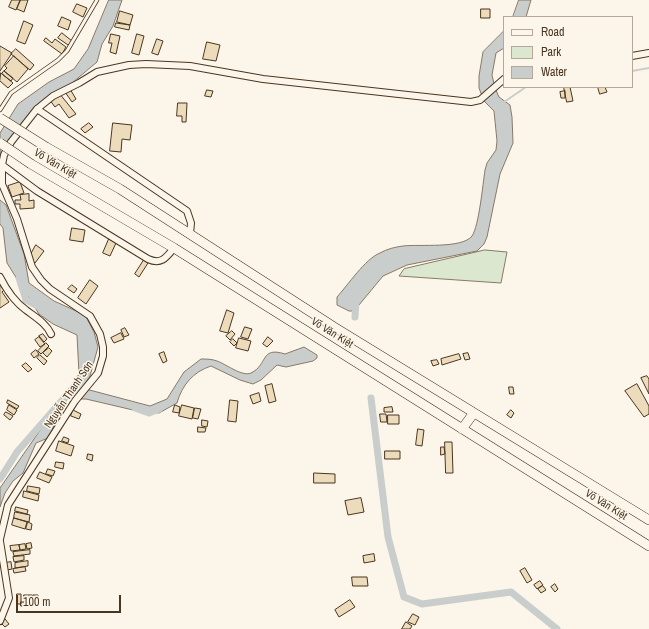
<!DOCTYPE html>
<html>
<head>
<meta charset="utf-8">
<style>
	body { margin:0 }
	#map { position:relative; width:649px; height:629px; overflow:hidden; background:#fbf6e9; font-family:"Archivo Narrow",sans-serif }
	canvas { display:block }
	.legend { position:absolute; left:503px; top:16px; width:130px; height:72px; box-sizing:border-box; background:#fbf6e9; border:1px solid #b4a999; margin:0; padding:5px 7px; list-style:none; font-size:12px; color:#4a3520 }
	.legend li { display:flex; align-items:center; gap:8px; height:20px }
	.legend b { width:20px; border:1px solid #b4a999 }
	.scale { position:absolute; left:16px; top:595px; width:105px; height:18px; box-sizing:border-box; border:2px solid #4a3520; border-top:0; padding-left:5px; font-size:12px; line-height:14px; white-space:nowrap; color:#4a3520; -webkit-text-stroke:3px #fbf6e9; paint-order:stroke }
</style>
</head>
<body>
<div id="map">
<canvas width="649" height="629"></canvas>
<ul class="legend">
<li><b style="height:5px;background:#fbf6e9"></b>Road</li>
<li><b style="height:11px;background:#dce7d0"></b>Park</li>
<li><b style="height:11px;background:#c9cecd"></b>Water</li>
</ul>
<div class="scale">100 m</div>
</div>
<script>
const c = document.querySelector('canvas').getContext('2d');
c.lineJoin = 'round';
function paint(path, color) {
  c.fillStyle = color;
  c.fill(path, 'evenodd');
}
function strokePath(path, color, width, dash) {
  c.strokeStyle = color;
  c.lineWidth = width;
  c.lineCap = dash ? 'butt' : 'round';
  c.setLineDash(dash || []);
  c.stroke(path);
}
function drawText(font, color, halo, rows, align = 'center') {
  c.font = font + ' "Archivo Narrow",sans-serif';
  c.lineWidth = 3;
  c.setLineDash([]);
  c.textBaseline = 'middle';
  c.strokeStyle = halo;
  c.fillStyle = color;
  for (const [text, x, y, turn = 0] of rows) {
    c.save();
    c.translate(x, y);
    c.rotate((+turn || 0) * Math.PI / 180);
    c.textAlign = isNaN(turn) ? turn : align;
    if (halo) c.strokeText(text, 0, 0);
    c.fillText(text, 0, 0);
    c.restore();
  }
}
const green = new Path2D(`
	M 485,250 L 507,252 L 501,283 L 399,276 L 404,269 Z`);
const water = new Path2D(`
	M 109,0 L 122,0 L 113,26 L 102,44 L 97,62 L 72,83 L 30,114 L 0,156 L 0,133 L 18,104 L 49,82 L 74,69 L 88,49 Z
	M 519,0 L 531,0 L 526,17 L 513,17 Z
	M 504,31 L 504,48 L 496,53 L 492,75 L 495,88 L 499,97 L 510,105 L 512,117 L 513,143 L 500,174 L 487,237 L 484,244 L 477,251 L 407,265 L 383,276 L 354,311 L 349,311 L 337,305 L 337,297 C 348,285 365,259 380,253 C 387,249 395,247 403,246 C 419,244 462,249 472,236 C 479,226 483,183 485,170 L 487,163 L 496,150 L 497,141 L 494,111 L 484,101 L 479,88 L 479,76 L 483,52 Z
	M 0,200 L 6,205 L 24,254 L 29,283 L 54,301 L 85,315 L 94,332 L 98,347 L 90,376 L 82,388 L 150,406 L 167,399 L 184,372 L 201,359 C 206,359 212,359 217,361 C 226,364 242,377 251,373 C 268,365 260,346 285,354 L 304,347 L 317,355 L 317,358 L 313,361 L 286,367 L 277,365 L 261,380 L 253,384 L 240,380 L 211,366 C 193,372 182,385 177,403 L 159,413 L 133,410 L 86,399 L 67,399 L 48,438 L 36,443 L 23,473 L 13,481 L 5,493 L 0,507 L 0,488 L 79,374 L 77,335 L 53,324 L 39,314 L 7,263 L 3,228 L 0,224 Z`);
const stream = new Path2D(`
	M 632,71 L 649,68
	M 504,102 L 526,87`);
const canal = new Path2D(`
	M 19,278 L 26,300 L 41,308
	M 355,317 L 356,300
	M 371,398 L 388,537 L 404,597 L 422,604 L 511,592 L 557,629
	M 135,408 L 149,413 L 159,409
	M 0,479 L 17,452 L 65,397`);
const building = new Path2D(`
	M 12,0 L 20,0 L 16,10 L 9,7 Z
	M 21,0 L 28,0 L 24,12 L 17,9 Z
	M 77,4 L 87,8 L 83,17 L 73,12 Z
	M 481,9 L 490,9 L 490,18 L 481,18 Z
	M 120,11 L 133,15 L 130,25 L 117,22 Z
	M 62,17 L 71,21 L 68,30 L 58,26 Z
	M 24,21 L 33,25 L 25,44 L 17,41 Z
	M 116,23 L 130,25 L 129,30 L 115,27 Z
	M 62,33 L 72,41 L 68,45 L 58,38 Z
	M 111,34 L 120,36 L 116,54 L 110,52 L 112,43 L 109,43 Z
	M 137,34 L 144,36 L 139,55 L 132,53 Z
	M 46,38 L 52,43 L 55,39 L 66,47 L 62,54 L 44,41 Z
	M 157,39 L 163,41 L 158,55 L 152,53 Z
	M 207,42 L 220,45 L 216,61 L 203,59 Z
	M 0,46 L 12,53 L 0,71 Z
	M 16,49 L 34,65 L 30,70 L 11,54 Z
	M 14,56 L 28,69 L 17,82 L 4,71 L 7,68 L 5,66 Z
	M 4,71 L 13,78 L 11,81 L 2,74 Z
	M 1,73 L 13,83 L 8,88 L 0,81 Z
	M 564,87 L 570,87 L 573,101 L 567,102 Z
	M 598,87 L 605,87 L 607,92 L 600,94 Z
	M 70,89 L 76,99 L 72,102 L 65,92 Z
	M 207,90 L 213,91 L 211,97 L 205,96 Z
	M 565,91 L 565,98 L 561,98 L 560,92 Z
	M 59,93 L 76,114 L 69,118 L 59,104 L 55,107 L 49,99 Z
	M 178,103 L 187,103 L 186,122 L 182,122 L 182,116 L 177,116 Z
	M 89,123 L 93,127 L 85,133 L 81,129 Z
	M 113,123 L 132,125 L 130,140 L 122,139 L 121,152 L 110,151 Z
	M 20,182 L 24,193 L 12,197 L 8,186 Z
	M 29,194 L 29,201 L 34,200 L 34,208 L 20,209 L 20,204 L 15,204 L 15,200 L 21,200 L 20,195 Z
	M 72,228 L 85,230 L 83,242 L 70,240 Z
	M 109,239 L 116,243 L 110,256 L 103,253 Z
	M 36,245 L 44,251 L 35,263 L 29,258 Z
	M 144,260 L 148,263 L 139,277 L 135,274 Z
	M 90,280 L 98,286 L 86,304 L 78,298 Z
	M 0,285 L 4,290 L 2,292 L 9,302 L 0,308 Z
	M 72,285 L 77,289 L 74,293 L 68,289 Z
	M 227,310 L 234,313 L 228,333 L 220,331 Z
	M 245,327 L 252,329 L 248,339 L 241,337 Z
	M 125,328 L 129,335 L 124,337 L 121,330 Z
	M 232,331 L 235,334 L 230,340 L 226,336 Z
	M 121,333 L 124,339 L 114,343 L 111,338 Z
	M 43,334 L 47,339 L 44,342 L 39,336 Z
	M 39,337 L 45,344 L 40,347 L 35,340 Z
	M 268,337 L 273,341 L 267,347 L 263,344 Z
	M 239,338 L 251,341 L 248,351 L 236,348 Z
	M 233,339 L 237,343 L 234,346 L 230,342 Z
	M 46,343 L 49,346 L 41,354 L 38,351 Z
	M 49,348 L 52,351 L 47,357 L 43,353 Z
	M 36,350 L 39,354 L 34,358 L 31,354 Z
	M 164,352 L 167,361 L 163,363 L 159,354 Z
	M 468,353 L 470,359 L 465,360 L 463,354 Z
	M 459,354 L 461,359 L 442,365 L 441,359 Z
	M 40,355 L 47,361 L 44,365 L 37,358 Z
	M 437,360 L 439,364 L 433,366 L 431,361 Z
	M 26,363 L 32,369 L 28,372 L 22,366 Z
	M 647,376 L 649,379 L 649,394 L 641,378 Z
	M 272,384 L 276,401 L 269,403 L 265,386 Z
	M 637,384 L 649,406 L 649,414 L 644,417 L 625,391 Z
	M 509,387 L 513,387 L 514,394 L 510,394 Z
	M 259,393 L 261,401 L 253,404 L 250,396 Z
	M 8,400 L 19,406 L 17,409 L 7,403 Z
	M 230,400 L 238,401 L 236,422 L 228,421 Z
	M 9,405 L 17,410 L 14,415 L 7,410 Z
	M 175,405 L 180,407 L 179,413 L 173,412 Z
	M 182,405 L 194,408 L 192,419 L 179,416 Z
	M 392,407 L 393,412 L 384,412 L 384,408 Z
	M 195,408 L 201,409 L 198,419 L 193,418 Z
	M 73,410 L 81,414 L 79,419 L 71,416 Z
	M 511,410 L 514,413 L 511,418 L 507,415 Z
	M 6,412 L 13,416 L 10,420 L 4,415 Z
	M 380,414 L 386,414 L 387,422 L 381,422 Z
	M 388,415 L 399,415 L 399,424 L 388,424 Z
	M 202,420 L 208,421 L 207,427 L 202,426 Z
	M 198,427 L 206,428 L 205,432 L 198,432 Z
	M 418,429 L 424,430 L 422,446 L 416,445 Z
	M 64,437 L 69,439 L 68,443 L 62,441 Z
	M 59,441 L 74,446 L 71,456 L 56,451 Z
	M 445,442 L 452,442 L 453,473 L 446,473 Z
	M 441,447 L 444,447 L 445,454 L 441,455 Z
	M 385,451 L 400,451 L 400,459 L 385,459 Z
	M 88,454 L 93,455 L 92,461 L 87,459 Z
	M 56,462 L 64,463 L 63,469 L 55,467 Z
	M 48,469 L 55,471 L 53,476 L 46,474 Z
	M 40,472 L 52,477 L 49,483 L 37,478 Z
	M 314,473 L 335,474 L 335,483 L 314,483 Z
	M 28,486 L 40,488 L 39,494 L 27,491 Z
	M 24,491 L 39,495 L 38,501 L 23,497 Z
	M 361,498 L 364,512 L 348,515 L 345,501 Z
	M 16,507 L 28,510 L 27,514 L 15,511 Z
	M 15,512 L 30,515 L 29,522 L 14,518 Z
	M 14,518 L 27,522 L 25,529 L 12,525 Z
	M 28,522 L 32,524 L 31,530 L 26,529 Z
	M 31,543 L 32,548 L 27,549 L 26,544 Z
	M 25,544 L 26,549 L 20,550 L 19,545 Z
	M 19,545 L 20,550 L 11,551 L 10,546 Z
	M 30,550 L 30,554 L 14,556 L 13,552 Z
	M 374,554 L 375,561 L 364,563 L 363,556 Z
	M 24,556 L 24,560 L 14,562 L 13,557 Z
	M 28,561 L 28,566 L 15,568 L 15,563 Z
	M 11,562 L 12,569 L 7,570 L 5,563 Z
	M 25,567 L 26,571 L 14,573 L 13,569 Z
	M 525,568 L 532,580 L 527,583 L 520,571 Z
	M 352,577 L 367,577 L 368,586 L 353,586 Z
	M 540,581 L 543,585 L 537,589 L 534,585 Z
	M 555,584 L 558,589 L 555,592 L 551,587 Z
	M 543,586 L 546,590 L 541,593 L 538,589 Z
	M 17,594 L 21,594 L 21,604 L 17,604 Z
	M 24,595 L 32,595 L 33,601 L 25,601 Z
	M 33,595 L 38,595 L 38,605 L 33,605 Z
	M 350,600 L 355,607 L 339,617 L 335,610 Z
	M 21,602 L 32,602 L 32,606 L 21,606 Z
	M 413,614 L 419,617 L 415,625 L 408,622 Z
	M 5,619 L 9,624 L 5,627 L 1,623 Z
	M 406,622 L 412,626 L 410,629 L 402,629 Z`);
const lane = new Path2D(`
	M 0,110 L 11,93 L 58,60 L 67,51 L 97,0`);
const street = new Path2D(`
	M 632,56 L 649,53
	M 37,109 L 187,211 L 191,223 L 190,234
	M 2,165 L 37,191 L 148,259 C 161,265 166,258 174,248
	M 0,277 C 6,289 15,302 26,310 C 35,317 46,323 51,334
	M 0,539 L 8,505 L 75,401 L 98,373 L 103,356 L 103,347 L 100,334 L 90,316 L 50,289 L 41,280 L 32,267 L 17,219 L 2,184 L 2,165 L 4,155 L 11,142 L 37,109 L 53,96 L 79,83 L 97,72 L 129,65 L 146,64 L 190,66 L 263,79 L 471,102 L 480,100 L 504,79
	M 0,541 L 9,598 L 0,621`);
const secondary = new Path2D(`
	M 46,147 L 120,189 L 334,327 L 649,520
	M 31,164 L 174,248 L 649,546
	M 462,429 L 473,414`);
const secondaryBridge = new Path2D(`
	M 0,118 L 46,147
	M 0,143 L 31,164`);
const streetNames = [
	["Võ Văn Kiệt",55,164,31],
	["Võ Văn Kiệt",332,333,32],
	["Nguyễn Thanh Sơn",69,395,-56],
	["Võ Văn Kiệt",606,505,32]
];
paint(green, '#dce7d0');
strokePath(green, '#887966', 1);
paint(water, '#c9cecd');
strokePath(water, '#887966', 1);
strokePath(stream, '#c9cecd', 2);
strokePath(canal, '#c9cecd', 7);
paint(building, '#ecdcbc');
strokePath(building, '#4a3520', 1);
strokePath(lane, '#4a3520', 4.5);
strokePath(street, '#4a3520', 8);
strokePath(secondary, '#4a3520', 10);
strokePath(lane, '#fbf6e9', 3);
strokePath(street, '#fbf6e9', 6);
strokePath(secondary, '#fbf6e9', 9);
strokePath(secondaryBridge, '#4a3520', 10, []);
strokePath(secondaryBridge, '#fbf6e9', 9);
drawText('11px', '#4a3520', '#fbf6e9', streetNames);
</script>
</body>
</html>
